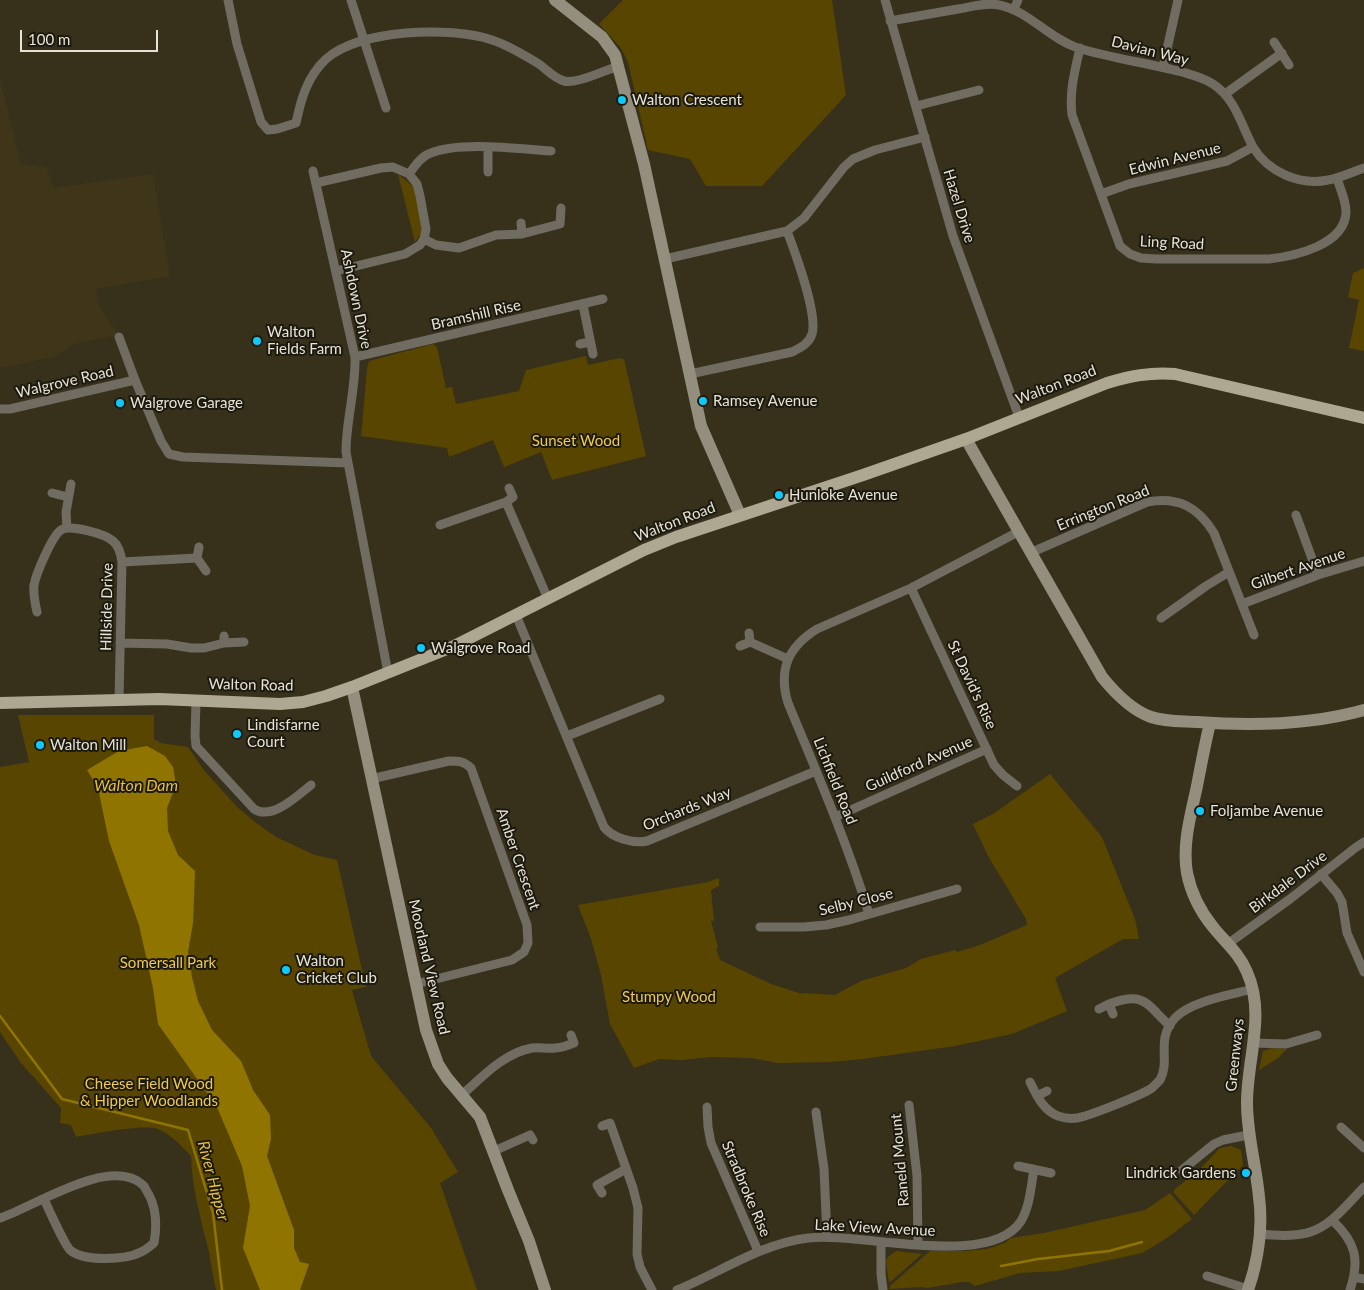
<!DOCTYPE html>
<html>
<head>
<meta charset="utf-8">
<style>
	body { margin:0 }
	#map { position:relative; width:1364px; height:1290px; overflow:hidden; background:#37301b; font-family:Lato,sans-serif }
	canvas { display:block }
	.scale { position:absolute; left:20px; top:30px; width:138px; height:22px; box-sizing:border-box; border:2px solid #e6e2d5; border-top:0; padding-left:6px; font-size:15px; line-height:18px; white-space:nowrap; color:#e6e2d5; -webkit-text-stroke:4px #1c190f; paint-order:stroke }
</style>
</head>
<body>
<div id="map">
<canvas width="1364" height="1290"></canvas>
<div class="scale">100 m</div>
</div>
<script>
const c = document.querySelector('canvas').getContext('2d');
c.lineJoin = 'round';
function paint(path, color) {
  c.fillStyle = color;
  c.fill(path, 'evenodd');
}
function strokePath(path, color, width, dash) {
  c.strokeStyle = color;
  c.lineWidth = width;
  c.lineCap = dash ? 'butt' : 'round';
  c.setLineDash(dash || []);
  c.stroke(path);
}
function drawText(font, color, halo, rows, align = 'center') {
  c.font = font + ' Lato,sans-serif';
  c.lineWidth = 4;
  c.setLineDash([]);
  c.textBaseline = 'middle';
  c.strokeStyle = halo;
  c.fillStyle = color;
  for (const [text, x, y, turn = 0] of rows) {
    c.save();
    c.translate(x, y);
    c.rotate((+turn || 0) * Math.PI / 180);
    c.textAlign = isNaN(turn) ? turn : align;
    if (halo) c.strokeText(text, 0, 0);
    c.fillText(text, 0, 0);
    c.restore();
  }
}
const built = new Path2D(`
	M 0,79 L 21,164 L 46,167 L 54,188 L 153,174 L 170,276 L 96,289 L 99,305 L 118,335 L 77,343 L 53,357 L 0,368 Z`);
const green = new Path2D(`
	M 623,0 L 832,0 L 846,95 L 762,186 L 706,186 L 690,159 L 648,150 L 628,62 L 621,48 L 599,24 Z
	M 398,174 L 413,186 L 416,195 L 422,226 L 420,235 L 415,242 Z
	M 1364,268 L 1364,351 L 1349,348 L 1359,300 L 1348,297 L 1353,273 Z
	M 433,344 L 437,347 L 446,388 L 452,387 L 456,404 L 519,391 L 526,370 L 586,356 L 588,365 L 620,358 L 621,359 L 624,359 L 646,456 L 552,480 L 541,452 L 504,467 L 493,440 L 449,457 L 447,448 L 361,436 L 367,369 L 369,361 Z
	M 18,715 L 154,715 L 154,739 L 161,743 L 188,747 L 203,769 L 237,807 L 255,822 L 276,837 L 315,855 L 337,860 L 366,987 L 352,990 L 371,1056 L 431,1128 L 458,1172 L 440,1183 L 477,1290 L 216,1290 C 213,1277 211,1264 209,1252 C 201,1220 192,1189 191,1156 C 182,1146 171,1135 158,1129 C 144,1124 93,1134 76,1137 L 71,1125 L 60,1123 L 61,1108 L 21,1063 L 0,1032 L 0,767 L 29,762 Z
	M 1050,774 L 1102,837 L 1135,919 L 1139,939 L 1123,939 L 1055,978 L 1067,1011 L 1012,1034 L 955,1046 L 863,1059 L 831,1062 L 778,1063 L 751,1058 L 711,1057 L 682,1060 L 659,1059 L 634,1068 L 610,1024 L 601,975 L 591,939 L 578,905 L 708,882 L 719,878 L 719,886 L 711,890 L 714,921 L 711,921 L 718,947 L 716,949 L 720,960 L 771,984 L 802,994 L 803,993 L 835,995 L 861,981 L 906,968 L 921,959 L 955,950 L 957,952 L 980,945 L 1027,925 L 1026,919 L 988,856 L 973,824 L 993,814 Z
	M 1272,1048 L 1287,1049 L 1278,1058 L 1259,1070 L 1263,1051 Z
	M 1231,1146 L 1241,1150 L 1243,1165 L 1194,1215 L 1174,1193 L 1174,1190 L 1201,1168 L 1220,1148 Z
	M 1170,1193 L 1192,1219 L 1167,1238 L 1142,1253 L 1059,1271 L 1020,1273 L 975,1286 L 969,1282 L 962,1282 L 928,1288 L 921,1287 L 890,1289 L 890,1286 L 930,1251 L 965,1251 L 987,1249 L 1005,1243 L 1011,1238 L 1044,1233 L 1145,1210 Z
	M 896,1251 L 922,1254 L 889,1283 L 886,1261 L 888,1257 Z`);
const water = new Path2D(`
	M 147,746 L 165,756 L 173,767 L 176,785 L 167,808 L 168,831 L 178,855 L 195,871 L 193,923 L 188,952 L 192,977 L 198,1001 L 212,1030 L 241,1061 L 253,1090 L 270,1115 L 271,1139 L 267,1156 L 294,1230 L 294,1248 L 300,1262 L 309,1264 L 300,1290 L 260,1290 L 243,1248 L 250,1206 L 242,1166 L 217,1107 L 158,1024 L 153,988 L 139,925 L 109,841 L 98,788 L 87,770 L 119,751 Z`);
const stream = new Path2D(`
	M 0,1016 L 62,1099 L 188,1130 L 213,1213 L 222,1290
	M 1001,1266 L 1038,1259 L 1109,1251 L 1142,1242`);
const street = new Path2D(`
	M 228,0 L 237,44 L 261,122 L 268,130 L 277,129 L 296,123 C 301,99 307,77 326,59 C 360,29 450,26 492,40 C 508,45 524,55 539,64 C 547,70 555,79 564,81 C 578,84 605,70 619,66
	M 351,0 L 386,108
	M 885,0 L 953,236 L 1019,417
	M 1014,9 L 1018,0
	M 890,21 C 913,17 935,13 958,9 C 971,7 986,2 999,5 C 1029,11 1048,38 1078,48 C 1110,58 1148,63 1182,72 C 1192,75 1204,78 1213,84 C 1236,99 1241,125 1253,147 C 1268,172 1300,186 1328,180 C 1340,178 1352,172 1364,168
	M 1274,42 L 1289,65
	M 1080,48 C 1075,70 1069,92 1072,115 L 1120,246 L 1130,254 L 1141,258 L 1156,259 L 1269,259 C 1295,256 1345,245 1346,212 C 1346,200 1340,189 1337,178
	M 1163,67 L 1178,0
	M 1225,94 L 1282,53
	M 916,106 L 979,90
	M 313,171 L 355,357 C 356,389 346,420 346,452 L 388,673
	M 488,172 L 488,148
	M 409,174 C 415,166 421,156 431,153 C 461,141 519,149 551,151
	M 316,183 L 381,168 L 393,167 L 409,174 L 417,184 L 420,196 L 426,229 L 424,239 L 420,245 L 405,254 L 336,271
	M 1101,194 L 1129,184 L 1227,161 L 1253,147
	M 521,223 L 522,234
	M 424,239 L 436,245 L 459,248 L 496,235 L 522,234 L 560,224 L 561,208
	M 665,259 L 787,231 L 804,218 L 844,167 L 853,159 L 875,150 L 925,137
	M 583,305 L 593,354
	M 119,337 L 135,380
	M 580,344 L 590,342
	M 355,357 L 603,299
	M 690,374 L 792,352 C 800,348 809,344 812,334 C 818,315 795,252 787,231
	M 0,409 L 10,409 L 135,380 L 161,441 L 169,454 L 183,457 L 348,463
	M 52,493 L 68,497
	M 506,502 L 548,599
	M 1296,515 L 1318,575
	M 440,525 L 506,502 L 513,497 L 509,488
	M 67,528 L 66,512 L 71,484
	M 199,547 L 197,558 L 206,571
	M 1030,553 L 1147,502 C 1178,496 1198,507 1214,533 L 1254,635
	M 122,562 L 197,558
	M 911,588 L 994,765 L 1003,775 L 1017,786
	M 1242,604 L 1318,575 L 1364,561
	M 37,612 C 35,603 33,595 34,585 C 36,574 52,536 61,530 C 70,524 105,534 113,541 C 119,546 121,554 122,562 L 119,700
	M 516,615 L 604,827 C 612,838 634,844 647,841 L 816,771
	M 1161,618 L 1206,586 L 1229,572
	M 750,642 L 788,659
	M 120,643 L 167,644 L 191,648 L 204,648 L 224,643 L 224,636
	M 224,643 L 244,642
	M 740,646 L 750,642 L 749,633
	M 196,701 L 195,736 L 196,746 L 254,809 C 272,821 298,795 311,785
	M 567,736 L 660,699
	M 371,779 L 449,761 C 458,761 464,761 471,768 L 527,925 L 528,943 L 524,952 L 512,960 L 416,984
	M 835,817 L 987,749
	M 1321,874 L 1337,893 L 1342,902 L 1347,933 L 1364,972
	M 869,914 C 847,842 817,773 788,703 C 778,670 788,647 817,629 L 911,588 L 1018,532
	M 760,927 L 804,927 L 826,925 L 849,920 L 957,889
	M 1229,943 L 1290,899 L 1355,848 L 1364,842
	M 1099,1009 L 1109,1004
	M 1113,1014 L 1109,1004 C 1145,991 1145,1003 1170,1026
	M 1254,1043 L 1286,1044 L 1317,1035
	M 1030,1082 C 1037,1096 1043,1110 1058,1116 C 1064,1118 1071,1119 1077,1118 C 1089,1116 1142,1095 1152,1088 C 1154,1086 1158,1082 1160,1080 C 1171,1060 1155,1040 1175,1018 C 1191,1001 1230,995 1253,989
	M 462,1095 C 482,1077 504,1053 532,1048 C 539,1047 548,1049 555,1048 C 562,1048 568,1045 574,1043 L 571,1035
	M 1037,1096 L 1047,1091
	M 909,1105 L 917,1176 L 918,1244
	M 707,1107 L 708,1127 L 711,1143 L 758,1251
	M 816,1112 L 824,1169 L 827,1237
	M 602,1126 L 610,1123 L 633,1188 L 638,1208 L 637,1254 L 640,1267 L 652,1290
	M 1341,1127 L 1364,1148
	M 494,1151 L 530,1135 L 533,1140
	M 1018,1166 L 1051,1173
	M 1182,1170 L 1214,1144 L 1223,1140 L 1248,1135
	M 602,1193 L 597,1185 L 626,1169
	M 0,1218 C 34,1207 110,1155 143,1185 C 145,1187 147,1192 149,1195 C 157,1210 157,1226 154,1243 C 150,1246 146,1250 141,1252 C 126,1260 84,1262 70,1250 C 65,1245 48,1208 44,1199
	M 1332,1220 C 1356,1242 1360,1260 1350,1290
	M 1259,1234 C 1318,1240 1326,1228 1364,1187
	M 881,1242 L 881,1274 L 883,1290
	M 1207,1276 L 1248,1289
	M 1354,1277 L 1364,1279
	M 677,1290 C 721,1272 760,1244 808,1238 C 858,1231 990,1270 1021,1221 C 1030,1206 1031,1186 1034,1169`);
const secondary = new Path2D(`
	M 555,0 L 602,37 L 615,55 L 644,164 L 701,426 L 740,515
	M 966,439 L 1102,677 C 1115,693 1131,710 1151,717 C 1166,722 1182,721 1197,722 C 1252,726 1311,725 1364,710
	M 352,687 L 426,1030 L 438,1064 L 447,1078 L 480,1117 L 508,1190 L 529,1241 L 545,1290
	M 1210,723 C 1205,744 1201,765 1197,786 C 1191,814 1182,844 1187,873 C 1191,893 1200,911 1213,927 C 1225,942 1239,953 1247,972 C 1266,1015 1247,1058 1247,1103 C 1247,1135 1256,1165 1259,1197 C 1263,1227 1258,1261 1248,1290`);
const primary = new Path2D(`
	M 0,703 L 159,699 L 280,704 L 303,702 L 326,696 L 352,687 L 452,647 L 644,550 L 676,537 L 863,475 L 966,439 L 1107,383 C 1130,376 1150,372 1175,374 L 1364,418`);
const markers = [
	[622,100,5,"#0dcafa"],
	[257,341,5,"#0dcafa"],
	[703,401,5,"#0dcafa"],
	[120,403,5,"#0dcafa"],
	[779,495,5,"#0dcafa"],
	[421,648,5,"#0dcafa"],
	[237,734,5,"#0dcafa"],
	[40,745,5,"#0dcafa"],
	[1200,811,5,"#0dcafa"],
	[286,970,5,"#0dcafa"],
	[1246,1173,5,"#0dcafa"]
];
const streetNames = [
	["Davian Way",1150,51,14],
	["Edwin Avenue",1175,159,-14],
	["Hazel Drive",959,206,73],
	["Ling Road",1172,243,3],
	["Ashdown Drive",356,299,78],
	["Bramshill Rise",476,315,-13],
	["Walgrove Road",65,382,-13],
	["Walton Road",1056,385,-21],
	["Errington Road",1103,508,-22],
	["Walton Road",675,522,-21],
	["Gilbert Avenue",1298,569,-19],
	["Hillside Drive",107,607,-89],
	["Walton Road",251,685,1],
	["St David's Rise",972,685,65],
	["Guildford Avenue",919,764,-24],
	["Lichfield Road",835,781,68],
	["Orchards Way",687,809,-22],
	["Amber Crescent",518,859,71],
	["Birkdale Drive",1288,882,-37],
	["Selby Close",856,902,-14],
	["Moorland View Road",429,967,77],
	["Greenways",1235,1055,-84],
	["Raneld Mount",900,1160,-95],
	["Stradbroke Rise",746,1189,67],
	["Lake View Avenue",875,1228,3]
];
const poiNames = [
	["Walton Crescent",632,100],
	["Walton",267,332],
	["Fields Farm",267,349],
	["Ramsey Avenue",713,401],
	["Walgrove Garage",130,403],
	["Hunloke Avenue",789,495],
	["Walgrove Road",431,648],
	["Lindisfarne",247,725],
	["Court",247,742],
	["Walton Mill",50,745],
	["Foljambe Avenue",1210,811],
	["Walton",296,961],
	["Cricket Club",296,978],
	["Lindrick Gardens",1236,1173,"right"]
];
const parkNames = [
	["Sunset Wood",576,441],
	["Somersall Park",168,963],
	["Stumpy Wood",669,997],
	["Cheese Field Wood",149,1084],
	["& Hipper Woodlands",149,1101]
];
const waterNames = [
	["Walton Dam",136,786],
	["River Hipper",213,1181,75]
];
paint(built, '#3f3619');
paint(green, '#584600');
paint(water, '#907400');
strokePath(stream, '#907400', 2.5);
strokePath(street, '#706c62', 9);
strokePath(secondary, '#938e7d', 12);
strokePath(primary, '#aea792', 12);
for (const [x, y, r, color] of markers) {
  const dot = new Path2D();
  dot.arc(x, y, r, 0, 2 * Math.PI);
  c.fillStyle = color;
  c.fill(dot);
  strokePath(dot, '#1c190f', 2);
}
drawText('15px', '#e6e2d5', '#1c190f', streetNames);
drawText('15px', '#e6e2d5', '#1c190f', poiNames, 'left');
drawText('15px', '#f0ca4a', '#1c190f', parkNames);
drawText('italic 16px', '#e5bf3d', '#1c190f', waterNames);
</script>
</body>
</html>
